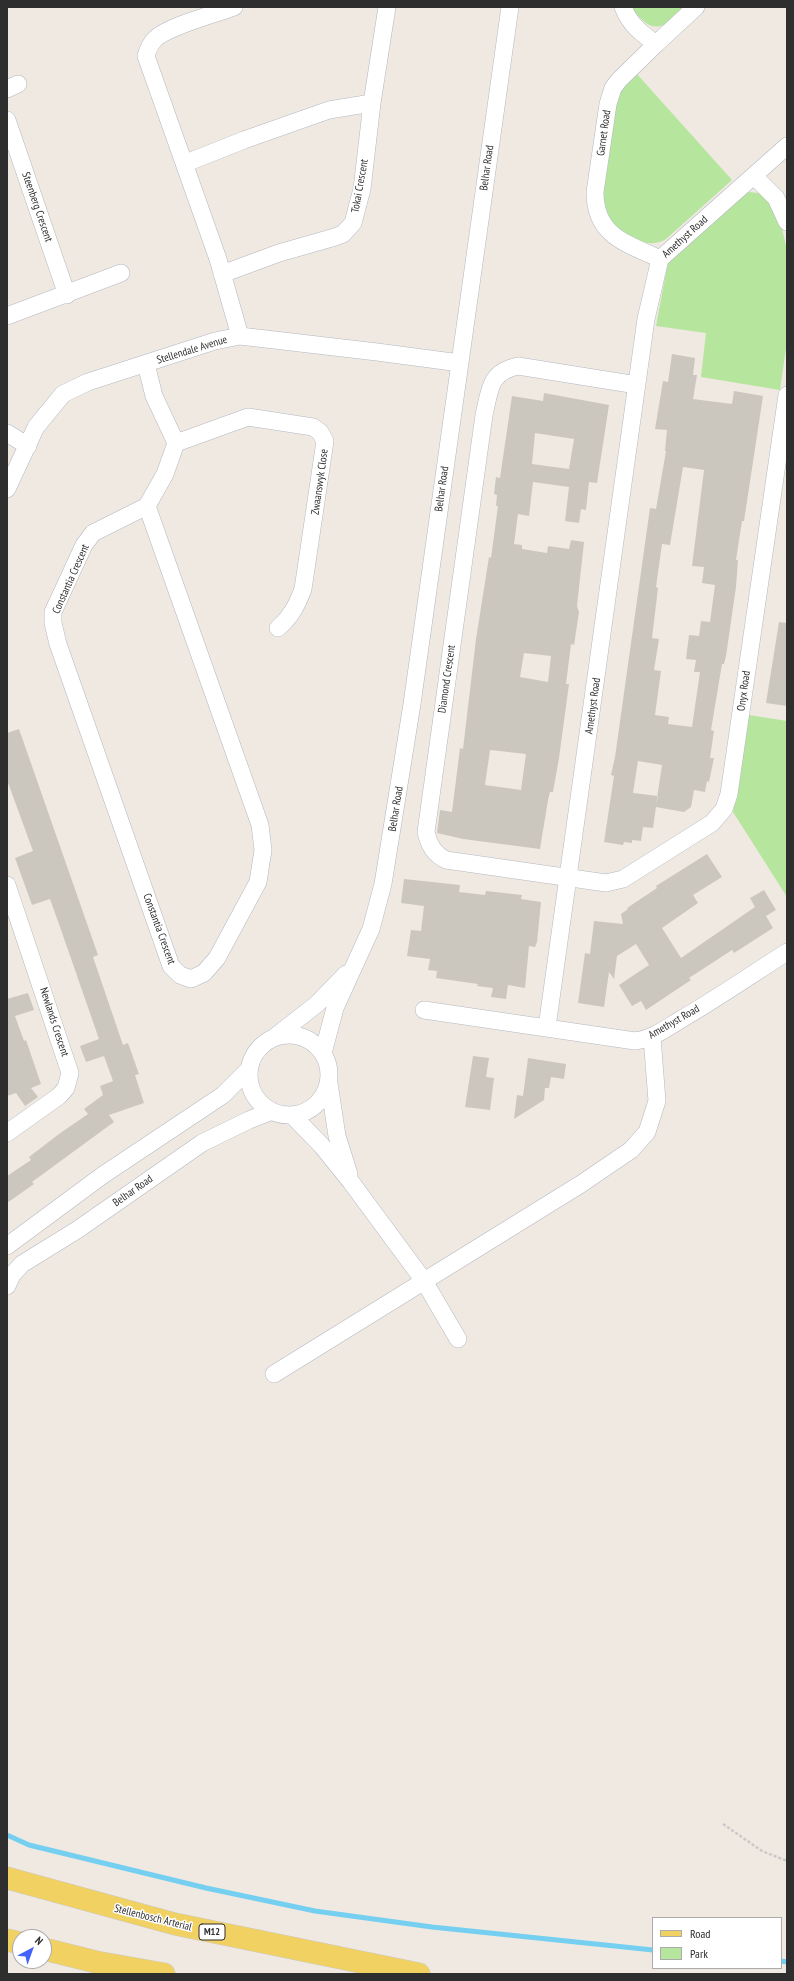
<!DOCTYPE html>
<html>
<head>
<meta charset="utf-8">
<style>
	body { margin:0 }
	#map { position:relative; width:794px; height:1981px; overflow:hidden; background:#efe9e1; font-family:"PT Sans Narrow",sans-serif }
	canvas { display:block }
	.frame { position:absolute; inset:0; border:8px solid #2e2e2e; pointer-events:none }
	.legend { position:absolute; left:652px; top:1917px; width:130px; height:52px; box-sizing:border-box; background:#fff; border:1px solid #ababab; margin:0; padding:5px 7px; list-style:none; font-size:12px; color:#2e2e2e }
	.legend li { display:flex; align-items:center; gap:8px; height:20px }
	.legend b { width:20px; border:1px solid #ababab }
	.north { position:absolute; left:12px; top:1929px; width:40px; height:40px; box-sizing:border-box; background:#fff; border:1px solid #ababab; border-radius:50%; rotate:41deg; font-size:11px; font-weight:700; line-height:16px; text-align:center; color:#2e2e2e }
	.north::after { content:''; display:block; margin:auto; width:14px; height:18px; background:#4264fb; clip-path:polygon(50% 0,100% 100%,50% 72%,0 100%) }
</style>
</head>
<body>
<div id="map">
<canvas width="794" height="1981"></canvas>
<div class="frame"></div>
<ul class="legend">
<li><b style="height:5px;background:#f2d163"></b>Road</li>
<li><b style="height:11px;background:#b6e59e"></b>Park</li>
</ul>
<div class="north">N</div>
</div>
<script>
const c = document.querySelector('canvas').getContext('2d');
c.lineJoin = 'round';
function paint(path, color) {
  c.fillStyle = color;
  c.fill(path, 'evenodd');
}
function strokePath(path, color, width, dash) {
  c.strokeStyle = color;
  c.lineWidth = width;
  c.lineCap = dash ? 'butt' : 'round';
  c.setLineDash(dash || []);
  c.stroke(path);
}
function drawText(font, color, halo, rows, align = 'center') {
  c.font = font + ' "PT Sans Narrow",sans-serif';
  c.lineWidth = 3;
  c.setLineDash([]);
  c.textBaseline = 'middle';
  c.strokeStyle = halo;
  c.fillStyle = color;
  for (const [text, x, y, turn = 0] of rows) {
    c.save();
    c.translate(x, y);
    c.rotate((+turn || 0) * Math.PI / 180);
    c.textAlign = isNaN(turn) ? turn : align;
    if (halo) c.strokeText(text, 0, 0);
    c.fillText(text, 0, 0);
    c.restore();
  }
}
const green = new Path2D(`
	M 631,7 L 687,7 C 663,29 653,37 631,7 Z
	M 636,73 L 732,180 L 666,239 C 647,251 627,235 610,226 L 601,203 L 617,96 Z
	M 749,192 L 758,193 L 768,198 L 779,216 L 787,250 L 787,341 L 780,390 L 701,377 L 706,333 L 656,326 L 668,262 L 743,194 Z
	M 749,715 L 787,721 L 787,897 L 733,812 Z`);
const stream = new Path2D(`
	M 7,1835 L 29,1845 L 206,1888 L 315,1911 L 432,1927 L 653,1950
	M 781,1961 L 787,1962`);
const building = new Path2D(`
	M 672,354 L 695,358 L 693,375 L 697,375 L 693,399 L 732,404 L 734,391 L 763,396 L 744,521 L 742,521 L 736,560 L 738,560 L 736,587 L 726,656 L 724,664 L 722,664 L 711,730 L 714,731 L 710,758 L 714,758 L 709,782 L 707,781 L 705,792 L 694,790 L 691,807 L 684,812 L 656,807 L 653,828 L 643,827 L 641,841 L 632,840 L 632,843 L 624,842 L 623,845 L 604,842 L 614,776 L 611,775 L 615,757 L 650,508 L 656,509 L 666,451 L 665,451 L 667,430 L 655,429 L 663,381 L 668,382 ZM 683,467 L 704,470 L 692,566 L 704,567 L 702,583 L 715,585 L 710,622 L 701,621 L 699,636 L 689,635 L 686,659 L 696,660 L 694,672 L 700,672 L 692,727 L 668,724 L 669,717 L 655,715 L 661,671 L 654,670 L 659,639 L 652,638 L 658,588 L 656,587 L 662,544 L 670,545 ZM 638,761 L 662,765 L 656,805 L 658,796 L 633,793 Z
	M 544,393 L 609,405 L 597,483 L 589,482 L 586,510 L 581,509 L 579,523 L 565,521 L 569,487 L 533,482 L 529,516 L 518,514 L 514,544 L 522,545 L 522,549 L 547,553 L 548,546 L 569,549 L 571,540 L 584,542 L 577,606 L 579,612 L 574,645 L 571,644 L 566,684 L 569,684 L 559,758 L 553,792 L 550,792 L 548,800 L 540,849 L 463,839 L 437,833 L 440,810 L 452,812 L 460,748 L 463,749 L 476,639 L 489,557 L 491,558 L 498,506 L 496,506 L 497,495 L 494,494 L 496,477 L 500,478 L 512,396 L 543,401 ZM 535,433 L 574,439 L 569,469 L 532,464 ZM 524,653 L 551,656 L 548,682 L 520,677 ZM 490,750 L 526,754 L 521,790 L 485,785 Z
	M 779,622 L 787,623 L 787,706 L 766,703 Z
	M 19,729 L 98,955 L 93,957 L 123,1045 L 128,1043 L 139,1074 L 135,1075 L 144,1103 L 109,1115 L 114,1122 L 32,1182 L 34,1184 L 7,1203 L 7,1176 L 31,1160 L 29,1157 L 59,1134 L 88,1114 L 84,1109 L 103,1095 L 100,1086 L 113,1081 L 104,1056 L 86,1062 L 80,1046 L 99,1039 L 60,927 L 50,899 L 32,905 L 15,858 L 33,851 L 7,780 L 7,733 Z
	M 707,854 L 722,877 L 693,895 L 698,903 L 662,928 L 681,958 L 755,907 L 750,898 L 764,890 L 776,910 L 766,916 L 773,928 L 734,953 L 732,950 L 689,978 L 691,980 L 646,1010 L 641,1001 L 632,1006 L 619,985 L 649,965 L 636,944 L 617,956 L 614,979 L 609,972 L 604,1007 L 578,1003 L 585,953 L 590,954 L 594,921 L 623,924 L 621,914 L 628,909 L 627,908 L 657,888 L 656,886 Z
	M 404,879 L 460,885 L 459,892 L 485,895 L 486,891 L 522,895 L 521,899 L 541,902 L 537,942 L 535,947 L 529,946 L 525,988 L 508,985 L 506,999 L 491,997 L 493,988 L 477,986 L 478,984 L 436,978 L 437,971 L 428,970 L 430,959 L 407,956 L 411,930 L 421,931 L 424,906 L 401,903 Z
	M 28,993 L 34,1010 L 15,1016 L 24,1041 L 26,1040 L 41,1084 L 31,1088 L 38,1097 L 25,1106 L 16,1093 L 7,1096 L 7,999 Z
	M 473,1056 L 489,1058 L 486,1077 L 494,1078 L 490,1110 L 465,1107 Z
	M 528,1058 L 566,1064 L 564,1079 L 551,1077 L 549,1088 L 545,1088 L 544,1100 L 514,1119 L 517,1095 L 523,1096 Z`);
const path = new Path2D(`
	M 723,1824 L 762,1851 L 787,1861`);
const minor = new Path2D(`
	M 234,7 C 215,14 168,26 155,39 C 150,44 148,49 146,56 L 218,259 L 240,336
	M 623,7 C 630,25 641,33 656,44
	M 7,89 L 18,84
	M 7,120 L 67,295
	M 186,163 L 244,140 L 329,110 L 372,103
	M 754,176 L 776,198 L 787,222
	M 660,259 C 626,243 595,236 595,192 L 608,104 L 613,88 L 619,80 L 656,44 L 696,7
	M 222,274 L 279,253 L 335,237 L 343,234 L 353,223 L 362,189 L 372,103 L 387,7
	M 7,316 L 121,273
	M 146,364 L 154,396 L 176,443 L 165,474 L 147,506 L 93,533 L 84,545 L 53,612 L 53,623 L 58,644 L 171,966 L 180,975 L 191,979 L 204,973 L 217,958 L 258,882 L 263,850 L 260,825 L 147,506
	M 637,385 L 518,366 C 489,372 490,390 484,415 L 426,832 C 429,845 434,854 446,860 L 606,883 L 623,879 L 712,823 L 724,809 L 729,794 L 787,395
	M 7,433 L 28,446
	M 176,443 L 248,417 L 313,427 L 320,432 L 325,441 L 303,589 C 297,605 291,617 278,628
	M 7,489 L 36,427 L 63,394 L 88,382 L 215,341 L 240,336 L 377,352 L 460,363
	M 7,885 L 70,1073 L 66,1088 L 59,1096 L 7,1133
	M 424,1010 L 635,1041 C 652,1039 665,1029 680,1020 C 716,999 751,975 787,952
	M 547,1027 L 646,319 L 660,259 L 787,146
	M249 1075a40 40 0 1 1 80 0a40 40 0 1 1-80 0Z
	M 276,1036 L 317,1004 L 346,974
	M 323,1053 L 335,1008 L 371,929 L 383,884 L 412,704 L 510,7
	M 329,1083 L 337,1136 L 349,1174
	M 292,1115 L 322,1146 L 351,1182 L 424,1281 L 458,1339
	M 7,1246 L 103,1175 L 223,1095 L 249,1069
	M 7,1286 L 12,1275 L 22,1264 L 77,1230 L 202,1143 L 249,1120 L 272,1111
	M 274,1374 L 581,1184 L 631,1150 L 647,1132 L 657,1101 L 652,1037`);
const primary = new Path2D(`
	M 7,1878 L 175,1924 L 419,1974
	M 7,1940 L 20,1943
	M 44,1949 L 96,1962 L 164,1974`);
const shields = [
	[212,1932,26]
];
const shieldNames = [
	["M12",212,1932]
];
const streetNames = [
	["Garnet Road",604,133,-82],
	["Belhar Road",487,168,-82],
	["Tokai Crescent",360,186,-80],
	["Steenberg Crescent",37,207,71],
	["Amethyst Road",685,237,-42],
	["Stellendale Avenue",192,350,-17],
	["Zwaanswyk Close",320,482,-82],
	["Belhar Road",442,489,-82],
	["Constantia Crescent",71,579,-66],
	["Diamond Crescent",447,679,-82],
	["Onyx Road",744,691,-82],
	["Amethyst Road",593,706,-82],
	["Belhar Road",396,809,-81],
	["Constantia Crescent",159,929,70],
	["Newlands Crescent",54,1022,72],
	["Amethyst Road",674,1022,-30],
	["Belhar Road",133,1191,-35],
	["Stellenbosch Arterial",153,1918,14]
];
paint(green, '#b6e59e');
strokePath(stream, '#75cff0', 5);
paint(building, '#cbc7bf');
strokePath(minor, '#b4b7c1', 18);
strokePath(primary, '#c9c9c9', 23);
strokePath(path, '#c9c9c9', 2.5, [3, 2]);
strokePath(minor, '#fff', 17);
strokePath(primary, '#f2d163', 22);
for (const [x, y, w] of shields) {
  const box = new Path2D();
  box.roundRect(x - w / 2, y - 8, w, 16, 3);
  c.fillStyle = '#fff';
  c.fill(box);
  strokePath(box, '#2e2e2e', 1);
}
drawText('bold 10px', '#2e2e2e', null, shieldNames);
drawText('11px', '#2e2e2e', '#fff', streetNames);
</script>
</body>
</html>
